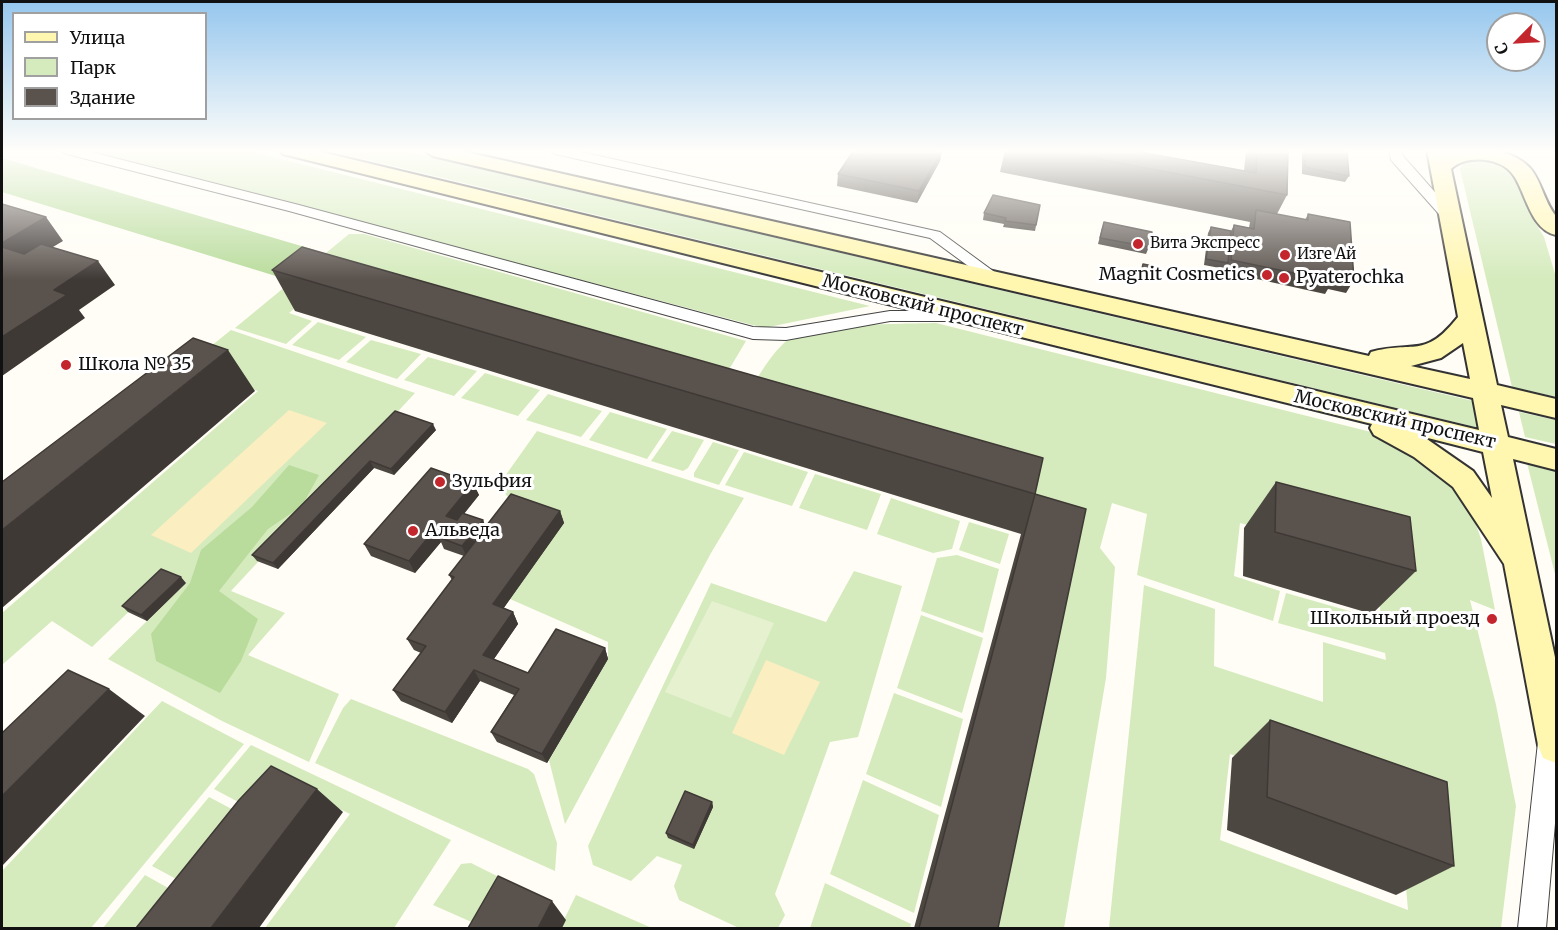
<!DOCTYPE html>
<html>
<head>
<meta charset="utf-8">
<style>
	body { margin:0 }
	#map { position:relative; width:1558px; height:930px; overflow:hidden; background:#fffdf5; font-family:Merriweather,serif }
	canvas { display:block }
	.frame { position:absolute; inset:0; border:3px solid #111; pointer-events:none }
	.legend { position:absolute; left:12px; top:12px; width:195px; height:108px; box-sizing:border-box; background:#fff; border:2px solid #a0a0a0; margin:0; padding:8px 10px; list-style:none; font-size:18px; color:#111 }
	.legend li { display:flex; align-items:center; gap:12px; height:30px }
	.legend b { width:30px; border:2px solid #a0a0a0 }
	.north { position:absolute; left:1486px; top:12px; width:60px; height:60px; box-sizing:border-box; background:#fff; border:2px solid #a0a0a0; border-radius:50%; rotate:246deg; font-size:16px; font-weight:700; line-height:24px; text-align:center; color:#111 }
	.north::after { content:''; display:block; margin:auto; width:21px; height:27px; background:#c4262e; clip-path:polygon(50% 0,100% 100%,50% 72%,0 100%) }
</style>
</head>
<body>
<div id="map">
<canvas width="1558" height="930"></canvas>
<div class="frame"></div>
<ul class="legend">
<li><b style="height:8px;background:#fff6b0"></b>Улица</li>
<li><b style="height:16px;background:#d5ebbd"></b>Парк</li>
<li><b style="height:16px;background:#5a524d"></b>Здание</li>
</ul>
<div class="north">С</div>
</div>
<script>
const c = document.querySelector('canvas').getContext('2d');
c.lineJoin = 'round';
function paint(path, color) {
  c.fillStyle = color;
  c.fill(path, 'evenodd');
}
function strokePath(path, color, width, dash) {
  c.strokeStyle = color;
  c.lineWidth = width;
  c.lineCap = dash ? 'butt' : 'round';
  c.setLineDash(dash || []);
  c.stroke(path);
}
function drawText(font, color, halo, rows, align = 'center') {
  c.font = font + ' Merriweather,serif';
  c.lineWidth = 6;
  c.setLineDash([]);
  c.textBaseline = 'middle';
  c.strokeStyle = halo;
  c.fillStyle = color;
  for (const [text, x, y, turn = 0] of rows) {
    c.save();
    c.translate(x, y);
    c.rotate((+turn || 0) * Math.PI / 180);
    c.textAlign = isNaN(turn) ? turn : align;
    if (halo) c.strokeText(text, 0, 0);
    c.fillText(text, 0, 0);
    c.restore();
  }
}
const green = new Path2D(`
	M 85,150 L 245,150 L 870,306 L 764,328 Z
	M 327,150 L 402,150 L 1473,401 L 1479,428 Z
	M 1469,159 L 1500,164 L 1518,178 L 1528,210 L 1544,237 L 1556,277 L 1556,397 L 1512,387 L 1460,169 L 1463,162 Z
	M 349,234 L 364,234 L 746,341 L 712,398 L 322,286 L 289,313 L 312,321 L 286,344 L 235,328 Z
	M 318,322 L 366,337 L 339,360 L 292,345 Z
	M 936,323 L 1379,434 L 1414,450 L 1467,499 L 1481,539 L 1495,610 L 1470,600 L 1496,705 L 1516,806 L 1501,928 L 1109,928 L 1144,585 L 1215,609 L 1214,666 L 1323,702 L 1323,642 L 1386,660 L 1385,653 L 1278,623 L 1286,593 L 1381,620 L 1376,559 L 1240,523 L 1234,576 L 1280,591 L 1273,621 L 1137,575 L 1147,514 L 1112,503 L 1100,548 L 1115,567 L 1106,678 L 1064,928 L 990,928 L 1072,548 L 737,409 C 752,389 765,361 783,344 C 805,323 903,324 936,323 ZM 1230,754 L 1399,809 L 1408,910 L 1220,840 Z
	M 231,330 L 415,393 L 231,591 L 285,613 L 248,655 L 339,694 L 309,762 L 222,721 L 108,659 L 186,583 L 167,575 L 92,647 L 52,621 L 2,665 L 2,613 L 258,391 L 219,378 L 190,363 Z
	M 371,340 L 421,354 L 397,379 L 346,362 Z
	M 428,357 L 477,371 L 454,396 L 404,380 Z
	M 485,373 L 540,390 L 518,416 L 461,398 Z
	M 548,394 L 602,411 L 581,437 L 526,420 Z
	M 610,412 L 667,429 L 647,459 L 589,440 Z
	M 1519,412 L 1556,420 L 1556,444 L 1525,437 Z
	M 537,431 L 744,498 L 711,553 L 565,824 L 549,760 L 608,659 L 608,642 L 510,599 L 516,506 L 498,486 Z
	M 672,431 L 704,440 L 688,468 L 683,471 L 651,461 Z
	M 713,442 L 739,450 L 719,485 L 694,477 L 694,473 Z
	M 744,452 L 808,472 L 792,506 L 725,485 Z
	M 1527,463 L 1556,471 L 1556,582 L 1555,574 Z
	M 815,474 L 881,494 L 867,530 L 799,508 Z
	M 891,498 L 960,521 L 952,549 L 933,553 L 877,534 Z
	M 969,522 L 1009,534 L 1000,564 L 959,550 Z
	M 957,555 L 999,569 L 983,633 L 921,611 L 937,558 Z
	M 854,571 L 902,586 L 858,737 L 830,742 L 775,894 L 785,915 L 778,928 L 739,928 L 679,900 L 674,886 L 682,865 L 657,856 L 631,881 L 593,865 L 588,846 L 711,583 L 826,622 Z
	M 921,615 L 983,638 L 962,713 L 897,688 Z
	M 894,693 L 963,719 L 941,807 L 866,774 Z
	M 351,699 L 528,769 L 534,774 L 557,843 L 555,871 L 315,763 L 343,708 Z
	M 162,701 L 244,744 L 91,928 L 2,928 L 2,871 Z
	M 251,745 L 451,840 L 394,928 L 265,928 L 350,814 L 297,788 L 270,819 L 214,789 Z
	M 863,780 L 939,815 L 914,913 L 830,874 Z
	M 209,797 L 264,826 L 210,897 L 152,866 Z
	M 471,863 L 515,885 L 485,928 L 433,905 L 461,864 Z
	M 145,875 L 202,907 L 186,928 L 103,928 Z
	M 825,883 L 911,924 L 910,928 L 810,928 Z
	M 576,895 L 652,928 L 560,928 Z`);
const forest = new Path2D(`
	M 2,158 L 315,250 L 279,277 L 2,192 Z
	M 289,465 L 319,475 L 302,506 L 268,529 L 219,591 L 258,619 L 241,661 L 220,693 L 156,661 L 151,634 L 190,583 L 201,550 L 252,507 Z`);
const sand = new Path2D(`
	M 289,410 L 327,423 L 191,553 L 151,535 Z
	M 766,660 L 820,682 L 784,755 L 732,733 Z`);
const pitch = new Path2D(`
	M 712,601 L 774,623 L 731,718 L 665,692 Z`);
const street = new Path2D(`
	M 61,150 L 83,150 L 299,205 L 753,327 L 786,328 L 890,311 L 960,311 L 968,316 L 960,321 L 890,321 L 786,340 L 753,339 L 289,211 L 63,153 Z
	M 548,150 L 572,150 L 940,232 L 1004,279 L 1002,282 L 990,282 L 930,238 L 555,154 Z
	M 1389,150 L 1401,150 L 1403,156 L 1456,216 L 1458,219 L 1456,222 L 1446,222 L 1391,160 Z
	M 1551,721 L 1556,723 L 1556,812 L 1546,928 L 1518,928 L 1539,733 L 1542,725 Z`);
const secondary = new Path2D(`
	M 280,150 L 313,150 L 1479,430 L 1473,398 L 433,156 L 423,150 L 457,150 L 1369,356 L 1371,352 C 1413,340 1424,360 1458,317 L 1427,150 L 1446,150 L 1447,152 C 1472,146 1509,147 1529,167 C 1541,179 1544,202 1556,216 L 1556,235 C 1531,230 1526,194 1514,176 C 1502,157 1466,154 1451,169 L 1497,385 L 1556,399 L 1556,418 L 1501,405 L 1508,437 L 1556,449 L 1556,470 L 1513,459 L 1556,662 L 1556,763 L 1543,758 L 1538,745 L 1504,564 L 1453,487 L 1414,457 L 1374,435 L 1370,428 L 1372,424 L 283,154 ZM 1463,343 L 1470,379 L 1411,366 L 1441,358 ZM 1424,437 L 1483,452 L 1492,498 L 1473,471 Z`);
const wall = new Path2D(`
	M 942,150 L 940,161 L 917,203 L 837,186 L 838,174 L 870,152 Z
	M 1005,150 L 1129,150 L 1244,171 L 1246,150 L 1288,150 L 1287,195 L 1277,214 L 1305,220 L 1308,214 L 1354,280 L 1346,293 L 1328,289 L 1325,294 L 1225,272 L 1225,269 L 1204,265 L 1208,233 L 1211,227 L 1231,231 L 1234,225 L 1249,228 L 1250,222 L 1000,172 Z
	M 1302,150 L 1347,150 L 1349,176 L 1345,182 L 1302,174 Z
	M 1040,205 L 1035,231 L 1003,227 L 1004,224 L 983,220 L 984,213 Z
	M 1102,228 L 1149,247 L 1146,254 L 1098,244 Z
	M 1143,264 L 1157,276 L 1154,282 L 1139,279 Z
	M 272,270 L 1035,494 L 998,928 L 914,928 L 1021,534 L 295,311 Z
	M 395,411 L 436,430 L 394,475 L 374,468 L 278,569 L 257,561 L 252,555 Z
	M 1276,482 L 1416,571 L 1372,614 L 1243,576 L 1244,528 Z
	M 473,483 L 479,495 L 464,514 L 483,520 L 485,527 L 560,511 L 564,523 L 503,609 L 513,612 L 518,624 L 494,659 L 528,673 L 605,648 L 608,659 L 547,763 L 497,742 L 491,732 L 514,695 L 480,681 L 452,723 L 401,701 L 393,690 L 421,653 L 414,650 L 407,639 L 452,580 L 449,575 L 464,556 L 444,549 L 441,542 L 415,573 L 371,556 L 364,544 Z
	M 186,583 L 147,621 L 128,612 L 122,606 Z
	M 1270,720 L 1454,866 L 1396,895 L 1227,830 L 1232,758 Z
	M 712,802 L 713,807 L 694,849 L 668,838 L 666,833 Z`);
const shadedWall = new Path2D(`
	M 942,150 L 940,161 L 917,203 L 919,191 Z
	M 46,217 L 63,241 L 16,269 L 2,252 L 2,243 Z
	M 98,261 L 115,285 L 79,310 L 85,318 L 2,376 L 2,337 L 54,290 Z
	M 228,350 L 255,391 L 2,608 L 2,530 Z
	M 433,424 L 436,430 L 394,475 L 391,469 Z
	M 370,461 L 374,468 L 278,569 L 273,563 Z
	M 473,483 L 479,495 L 452,528 L 446,516 Z
	M 560,511 L 564,523 L 498,616 L 493,604 Z
	M 483,520 L 488,532 L 477,528 Z
	M 439,524 L 445,536 L 438,537 L 441,542 L 415,573 L 409,561 Z
	M 471,535 L 476,547 L 467,558 L 462,546 Z
	M 181,577 L 186,583 L 147,621 L 141,615 Z
	M 513,612 L 518,624 L 489,666 L 483,655 Z
	M 605,648 L 608,659 L 547,763 L 542,754 Z
	M 474,670 L 480,681 L 452,723 L 445,712 Z
	M 109,689 L 145,716 L 2,866 L 2,796 Z
	M 317,789 L 343,812 L 259,928 L 211,928 Z
	M 712,802 L 713,807 L 694,849 L 693,845 Z
	M 552,901 L 566,920 L 562,928 L 538,928 Z`);
const building = new Path2D(`
	M 854,150 L 870,152 L 872,150 L 942,150 L 919,191 L 838,174 Z
	M 1052,150 L 1129,150 L 1256,173 L 1257,150 L 1288,150 L 1287,195 Z
	M 1305,150 L 1347,150 L 1349,176 L 1305,167 Z
	M 993,195 L 1040,205 L 1036,225 L 1005,221 L 1006,218 L 984,213 Z
	M 2,204 L 46,217 L 2,243 Z
	M 1256,210 L 1308,220 L 1308,214 L 1350,222 L 1354,280 L 1332,276 L 1332,281 L 1231,260 L 1234,225 L 1254,229 Z
	M 1104,222 L 1152,232 L 1149,247 L 1100,238 Z
	M 1211,227 L 1231,231 L 1228,263 L 1206,259 Z
	M 41,244 L 98,261 L 54,290 L 67,295 L 2,337 L 2,247 L 24,254 Z
	M 302,247 L 1043,458 L 1035,494 L 272,270 Z
	M 1143,264 L 1158,267 L 1157,276 L 1141,273 Z
	M 193,338 L 228,350 L 2,530 L 2,482 Z
	M 395,411 L 433,424 L 391,469 L 370,461 L 273,563 L 252,555 Z
	M 431,468 L 473,483 L 446,516 L 457,520 L 462,513 L 483,520 L 477,528 L 483,530 L 511,494 L 560,511 L 493,604 L 513,612 L 483,655 L 528,673 L 556,629 L 605,648 L 542,754 L 491,732 L 519,689 L 474,670 L 445,712 L 393,690 L 426,646 L 407,639 L 454,577 L 449,575 L 478,538 L 471,535 L 462,546 L 438,537 L 447,526 L 439,524 L 409,561 L 364,544 Z
	M 1276,482 L 1410,517 L 1416,571 L 1275,532 Z
	M 1035,494 L 1086,509 L 998,928 L 919,928 Z
	M 161,569 L 181,577 L 141,615 L 122,606 Z
	M 68,670 L 109,689 L 2,796 L 2,733 Z
	M 1270,720 L 1447,782 L 1454,866 L 1267,797 Z
	M 271,766 L 317,789 L 211,928 L 136,928 L 239,800 Z
	M 685,791 L 712,802 L 693,845 L 666,833 Z
	M 498,876 L 552,901 L 538,928 L 468,928 Z`);
const markers = [
	[1138,244,6,"#c4262e"],
	[1285,255,6,"#c4262e"],
	[1267,275,6,"#c4262e"],
	[1284,278,6,"#c4262e"],
	[66,365,6,"#c4262e"],
	[440,482,6,"#c4262e"],
	[413,531,6,"#c4262e"],
	[1492,619,6,"#c4262e"]
];
const farPoinames = [
	["Вита Экспресс",1150,244],
	["Изге Ай",1297,255]
];
const poiNames = [
	["Magnit Cosmetics",1255,275,"right"],
	["Pyaterochka",1296,278],
	["Школа № 35",78,365],
	["Зульфия",452,482],
	["Альведа",425,531],
	["Школьный проезд",1480,619,"right"]
];
const streetNames = [
	["Московский проспект",923,306,14],
	["Московский проспект",1395,420,13]
];
paint(green, '#d5ebbd');
paint(forest, '#b9dc9c');
paint(sand, '#fbeec1');
paint(pitch, '#e6f2cf');
strokePath(street, '#444', 2);
strokePath(secondary, '#333', 4);
paint(street, '#fff');
paint(secondary, '#fff6b0');
paint(wall, '#4d4742');
paint(shadedWall, '#3f3936');
paint(building, '#5a524d');
strokePath(building, '#3f3936', 1.5);
const sky = c.createLinearGradient(0, 0, 0, 280);
sky.addColorStop(0, '#95c6ee');
sky.addColorStop(0.54, '#fffefa');
sky.addColorStop(1, '#fffefa00');
c.fillStyle = sky;
c.fillRect(0, 0, 1558, 280);
for (const [x, y, r, color] of markers) {
  const dot = new Path2D();
  dot.arc(x, y, r, 0, 2 * Math.PI);
  c.fillStyle = color;
  c.fill(dot);
  strokePath(dot, '#fff', 2);
}
drawText('15px', '#111', '#fff', farPoinames, 'left');
drawText('18px', '#111', '#fff', poiNames, 'left');
drawText('18px', '#111', '#fff', streetNames);
</script>
</body>
</html>
